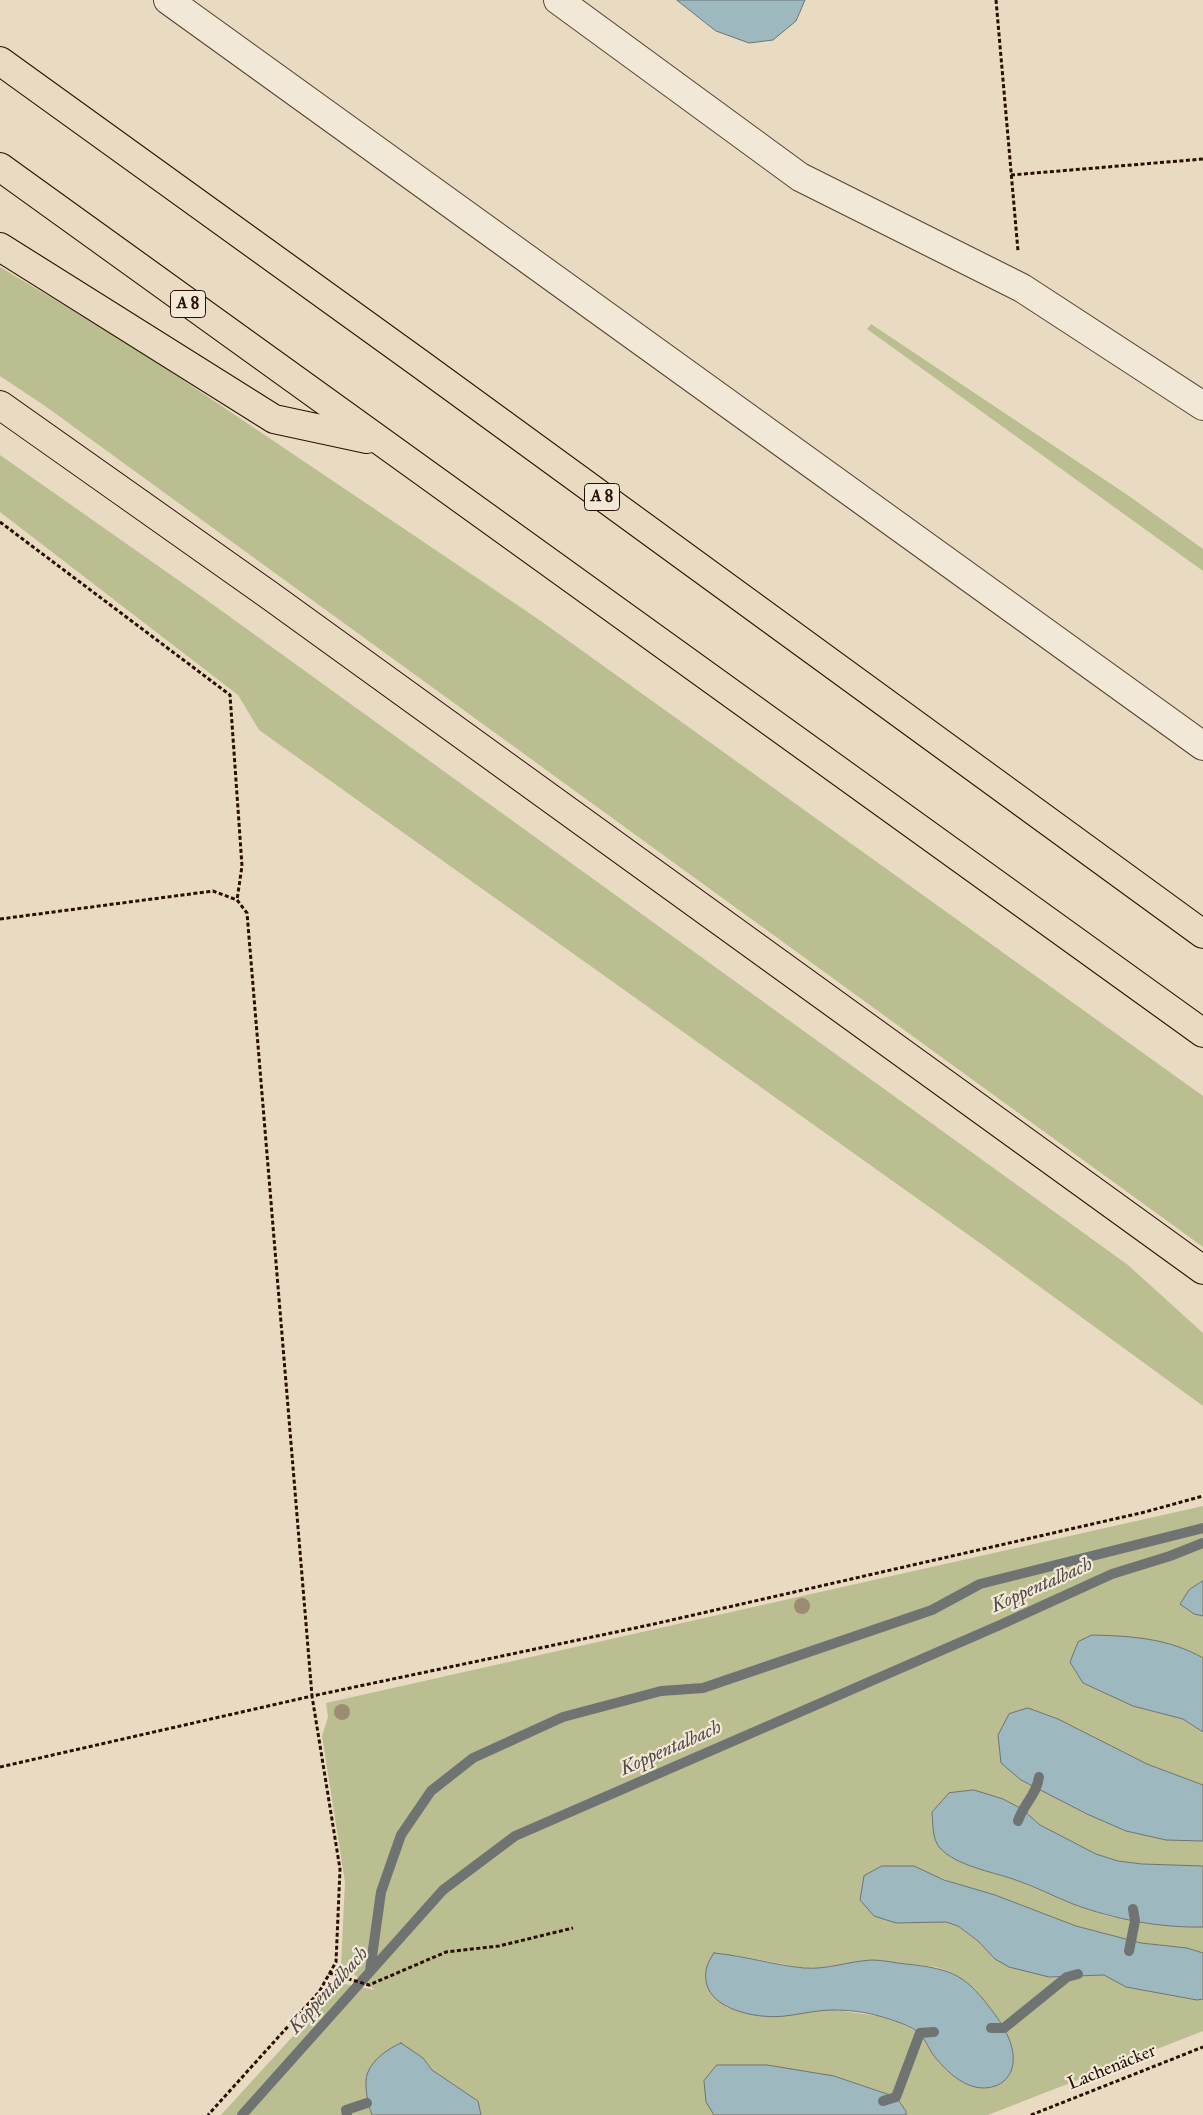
<!DOCTYPE html>
<html>
<head>
<meta charset="utf-8">
<style>
	body { margin:0 }
	canvas { display:block; background:#e9dbc1 }
</style>
</head>
<body>
<canvas width="1203" height="2115"></canvas>
<script>
const c = document.querySelector('canvas').getContext('2d');
c.lineJoin = 'round';
function paint(path, color) {
  c.fillStyle = color;
  c.fill(path, 'evenodd');
}
function strokePath(path, color, width, dash) {
  c.strokeStyle = color;
  c.lineWidth = width;
  c.lineCap = dash ? 'butt' : 'round';
  c.setLineDash(dash || []);
  c.stroke(path);
}
function drawText(font, color, halo, rows, align = 'center') {
  c.font = font + ' "IM FELL Great Primer",serif';
  c.lineWidth = 4.5;
  c.setLineDash([]);
  c.textBaseline = 'middle';
  c.strokeStyle = halo;
  c.fillStyle = color;
  for (const [text, x, y, turn = 0] of rows) {
    c.save();
    c.translate(x, y);
    c.rotate((+turn || 0) * Math.PI / 180);
    c.textAlign = isNaN(turn) ? turn : align;
    if (halo) c.strokeText(text, 0, 0);
    c.fillText(text, 0, 0);
    c.restore();
  }
}
const green = new Path2D(`
	M 0,267 L 134,347 L 538,619 L 1203,1096 L 1203,1247 L 45,406 L 0,376 Z
	M 871,324 L 1129,496 L 1203,549 L 1203,571 L 867,329 Z
	M 0,455 L 208,601 L 1128,1265 L 1203,1333 L 1203,1406 L 984,1246 L 259,730 L 238,695 L 0,512 Z
	M 1203,1506 L 1203,1581 L 1189,1590 L 1194,1614 L 1203,1616 L 1203,1658 L 1197,1655 L 1070,1662 L 1084,1683 L 1133,1706 L 1183,1719 L 1203,1732 L 1203,1785 L 1147,1764 L 1058,1719 L 1063,1800 C 1102,1823 1157,1840 1203,1841 L 1203,1866 L 1142,1864 L 1118,1861 L 1096,1854 L 1040,1825 L 1022,1809 L 1003,1799 L 959,1861 L 1013,1879 L 1071,1903 L 1108,1916 L 1152,1924 L 1203,1927 L 1203,1953 L 1187,1948 L 1141,1943 L 1076,1926 L 995,1895 L 965,1887 L 935,1876 L 896,1923 L 946,1922 L 958,1926 L 978,1941 L 995,1959 L 1049,1977 L 1104,1975 L 1126,1987 L 1197,2000 L 1203,1999 L 1203,2031 L 988,2115 L 906,2115 L 906,2111 L 896,2097 L 834,2076 L 736,2065 L 706,2102 L 714,2115 L 481,2115 L 478,2101 L 432,2070 L 423,2058 L 367,2103 L 372,2115 L 221,2115 L 304,2024 L 336,1982 L 375,1990 L 341,1965 L 345,1882 L 322,1736 L 328,1717 L 326,1703 ZM 733,1955 L 805,1968 L 821,1968 L 871,1960 L 936,1967 L 950,1972 L 975,1989 L 1004,2027 L 947,2071 L 932,2053 L 920,2033 L 900,2023 L 878,2016 L 836,2010 L 814,2010 L 785,2016 L 771,2016 L 739,2011 L 726,2007 Z`);
const water = new Path2D(`
	M 677,0 L 805,0 L 796,21 L 773,40 L 749,43 L 716,31 Z
	M 1203,1581 L 1203,1616 L 1194,1614 L 1180,1604 L 1189,1590 Z
	M 1092,1635 C 1131,1636 1168,1638 1203,1658 L 1203,1732 L 1183,1719 L 1133,1706 L 1083,1683 L 1070,1662 L 1078,1642 Z
	M 1028,1708 L 1058,1719 L 1147,1764 L 1203,1785 L 1203,1841 L 1166,1840 L 1126,1831 L 1087,1814 L 1021,1780 L 1001,1763 L 998,1735 L 1009,1714 Z
	M 974,1790 L 1003,1799 L 1022,1809 L 1040,1825 L 1096,1854 L 1118,1861 L 1142,1864 L 1203,1866 L 1203,1927 C 1159,1928 1114,1919 1073,1904 C 1053,1896 1034,1886 1013,1879 C 992,1872 955,1865 940,1848 C 932,1840 933,1823 932,1812 L 949,1793 Z
	M 882,1866 L 914,1866 L 944,1880 L 995,1895 L 1076,1926 L 1141,1943 L 1187,1948 L 1203,1953 L 1203,1999 L 1197,2000 L 1126,1987 L 1104,1975 L 1049,1977 L 1009,1967 L 995,1959 L 978,1941 L 958,1926 L 946,1922 L 896,1923 L 874,1916 L 860,1900 L 864,1876 Z
	M 714,1953 C 745,1956 774,1965 804,1968 C 827,1970 849,1961 872,1960 C 883,1960 895,1963 906,1964 C 955,1969 967,1976 996,2016 C 1006,2030 1017,2050 1012,2068 C 1010,2077 1002,2084 995,2086 C 970,2095 946,2072 932,2053 C 928,2047 925,2039 920,2034 C 913,2026 890,2019 879,2016 C 865,2012 849,2010 834,2010 C 817,2010 802,2014 785,2016 C 762,2019 718,2012 708,1988 C 703,1975 706,1964 714,1953 Z
	M 401,2043 L 423,2058 L 432,2070 L 478,2101 L 481,2115 L 372,2115 C 368,2105 363,2082 368,2072 C 373,2059 389,2048 401,2043 Z
	M 717,2065 L 767,2065 L 834,2076 L 896,2097 L 906,2111 L 906,2115 L 714,2115 L 706,2102 L 704,2081 Z`);
const stream = new Path2D(`
	M 1018,1821 C 1023,1805 1037,1794 1039,1777
	M 1129,1951 L 1135,1921 L 1133,1909
	M 370,1971 L 381,1892 L 401,1835 L 431,1791 L 473,1758 L 563,1717 L 661,1691 L 703,1688 L 932,1610 L 980,1584 L 1203,1528
	M 991,2028 L 1004,2028 L 1067,1977 L 1078,1974
	M 883,2101 L 896,2097 L 920,2033 L 934,2032
	M 242,2115 L 443,1890 L 515,1836 L 1000,1625 L 1112,1574 L 1170,1556 L 1203,1543
	M 347,2115 L 346,2110 L 367,2103`);
const path = new Path2D(`
	M 996,0 L 1018,251
	M 1011,175 L 1203,159
	M 0,522 L 230,695 L 242,866 L 237,900
	M 0,919 L 213,891 L 237,900 L 247,913 L 312,1696 L 654,1624 L 1145,1512 L 1203,1496
	M 0,1767 L 312,1696 L 340,1869 L 336,1962 L 319,1992 L 208,2115
	M 329,1973 L 369,1985 L 446,1952 L 499,1946 L 573,1928
	M 1031,2115 L 1203,2047`);
const minor = new Path2D(`
	M 168,0 L 1203,746
	M 558,0 L 800,177 L 1022,288 L 1203,406`);
const highway = new Path2D(`
	M 0,61 L 419,363 L 1203,934
	M 0,167 C 399,458 802,744 1203,1033
	M 0,247 L 274,419 L 367,439
	M 0,405 L 269,595 L 1203,1270`);
const trees = [
	[802,1606],
	[342,1712]
];
const shields = [
	[188,304,35],
	[602,497,35]
];
const shieldNames = [
	["A 8",188,304],
	["A 8",602,497]
];
const streetNames = [
	["Lachenäcker",1112,2068,-22]
];
const waterNames = [
	["Koppentalbach",1042,1586,-24],
	["Koppentalbach",671,1749,-24],
	["Koppentalbach",329,1991,-48]
];
paint(green, '#bbbe90');
paint(water, '#9db8be');
strokePath(water, '#6f7472', 1);
strokePath(stream, '#6f7472', 10);
strokePath(minor, '#594231', 30);
strokePath(highway, '#290f01', 30);
strokePath(path, '#290f01', 3, [4, 2.5]);
strokePath(minor, '#f1e8d7', 28);
strokePath(highway, '#e9dbc1', 28);
c.fillStyle = '#9b8c73';
for (const [x, y] of trees) {
  c.beginPath();
  c.arc(x, y, 8, 0, 2 * Math.PI);
  c.fill();
}
for (const [x, y, w] of shields) {
  const box = new Path2D();
  box.roundRect(x - w / 2, y - 13.5, w, 27, 4);
  c.fillStyle = '#f1e8d7';
  c.fill(box);
  strokePath(box, '#290f01', 1);
}
drawText('bold 16px', '#290f01', null, shieldNames);
drawText('18px', '#290f01', '#f1e8d7', streetNames);
drawText('italic 19px', '#524a43', '#f1e8d7', waterNames);
</script>
</body>
</html>
